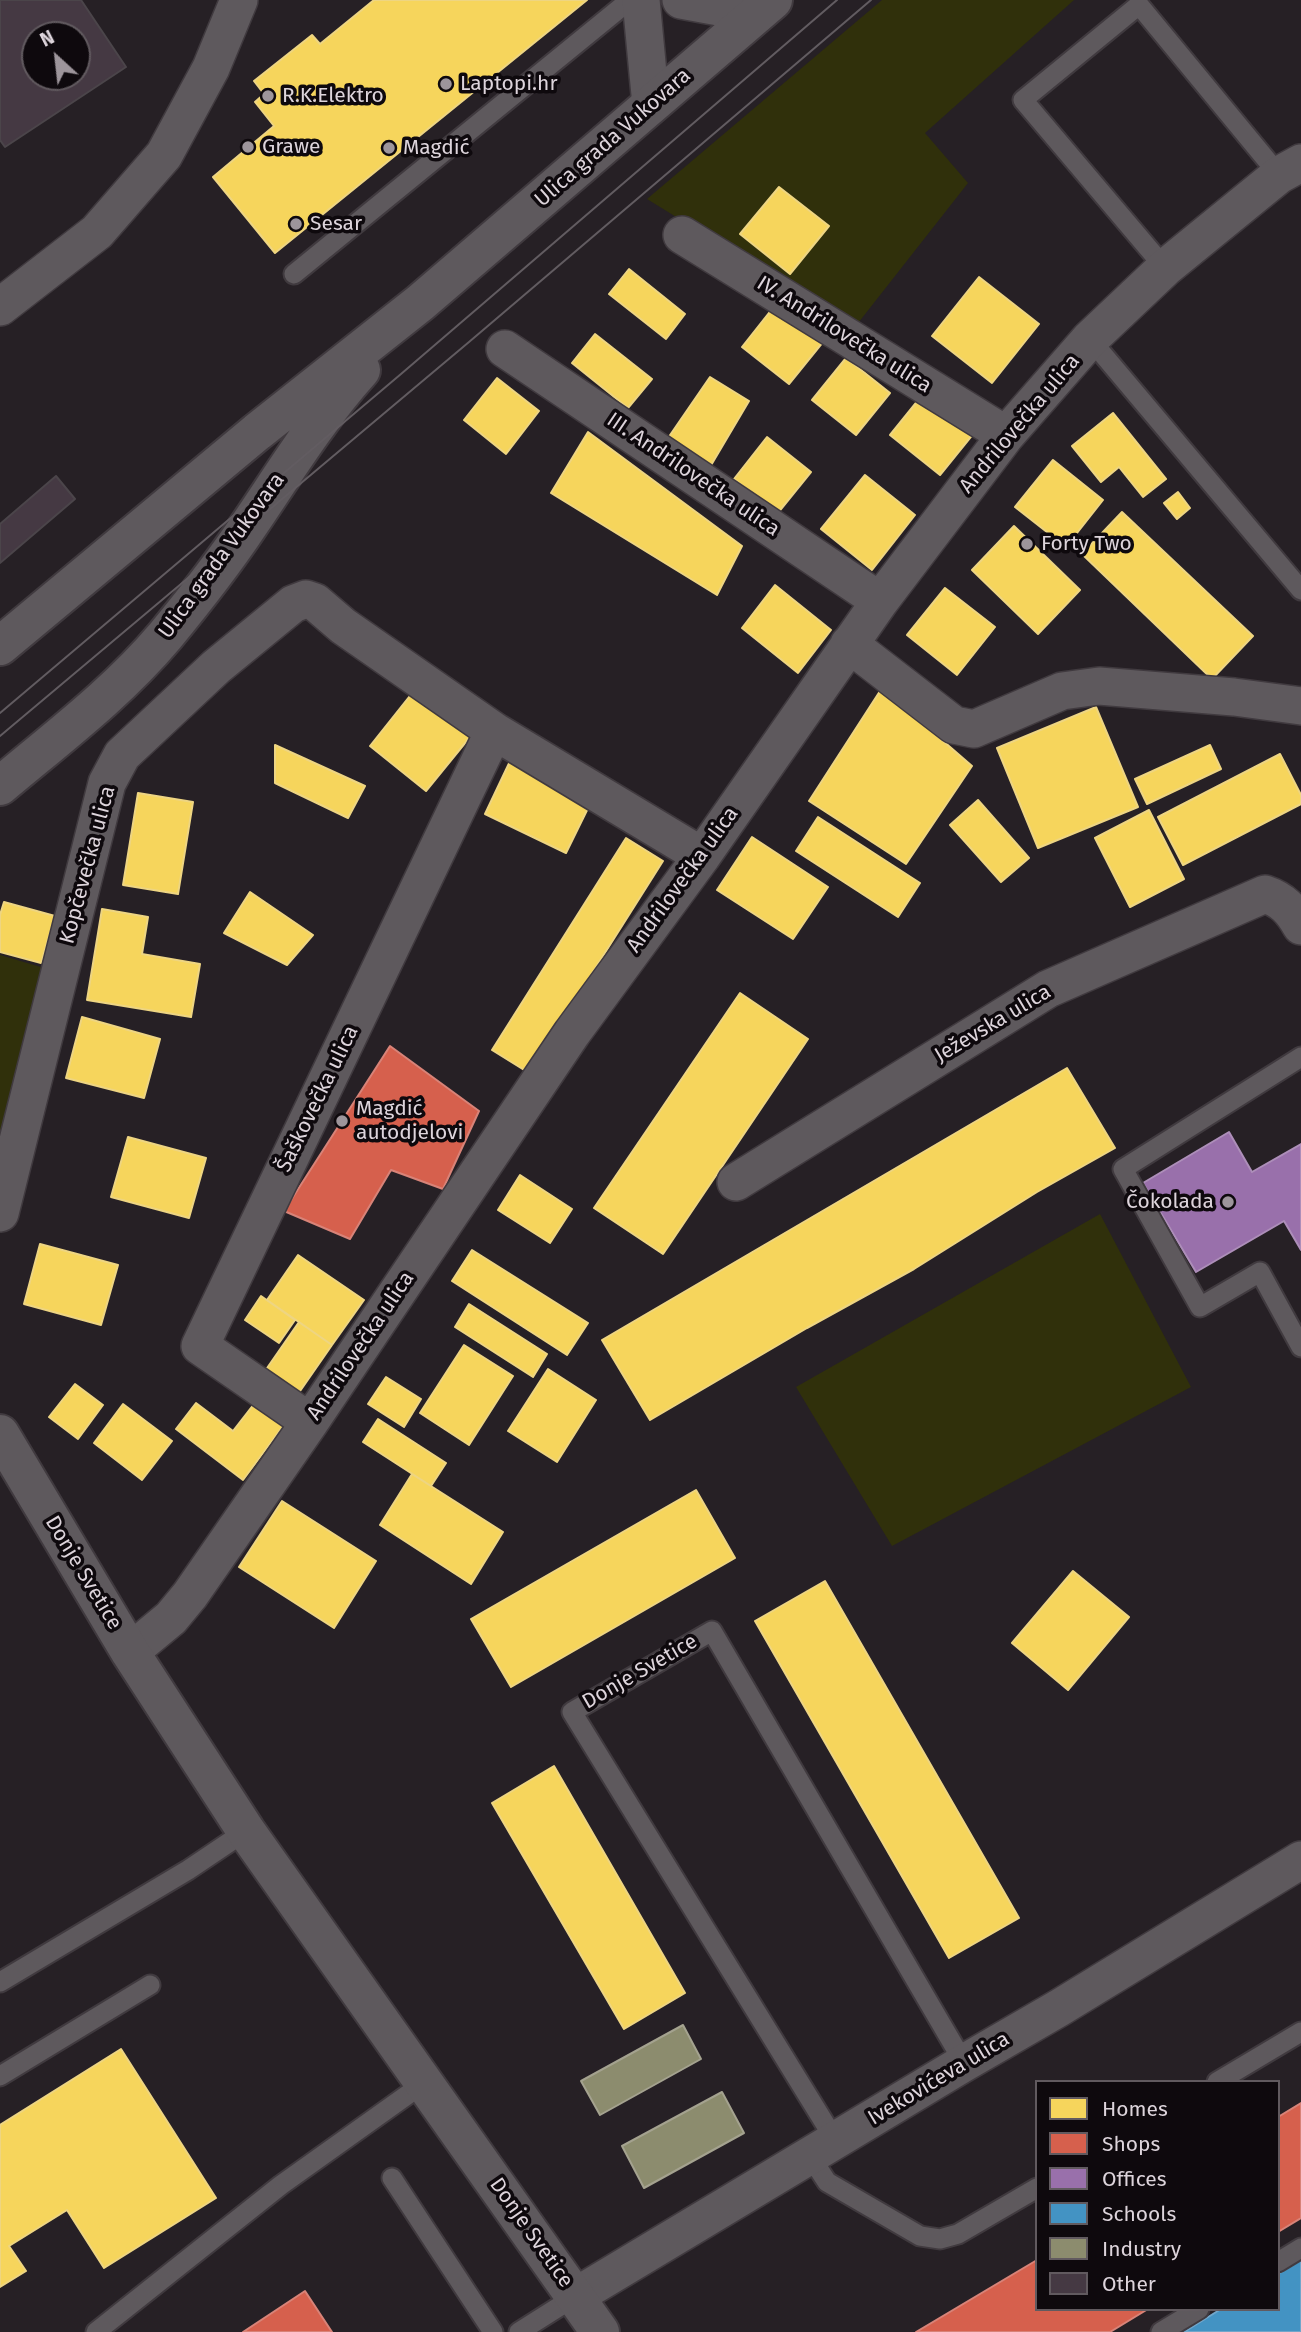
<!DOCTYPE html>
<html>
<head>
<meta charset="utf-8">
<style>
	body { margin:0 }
	#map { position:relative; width:1301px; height:2332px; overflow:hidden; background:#262025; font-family:"Fira Sans",sans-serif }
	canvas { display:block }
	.legend { position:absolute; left:1035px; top:2080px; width:245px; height:231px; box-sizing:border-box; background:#0e090d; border:2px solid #615a5f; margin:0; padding:9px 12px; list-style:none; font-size:21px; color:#ddd4db }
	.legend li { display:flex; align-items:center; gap:14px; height:35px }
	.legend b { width:35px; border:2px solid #615a5f }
	.north { position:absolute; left:21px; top:21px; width:70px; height:70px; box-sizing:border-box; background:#0e090d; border:2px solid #615a5f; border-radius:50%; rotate:333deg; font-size:19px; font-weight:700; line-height:28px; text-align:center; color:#ddd4db }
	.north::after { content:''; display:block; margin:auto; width:24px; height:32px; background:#9d959b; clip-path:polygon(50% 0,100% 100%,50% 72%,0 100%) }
</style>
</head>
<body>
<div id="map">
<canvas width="1301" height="2332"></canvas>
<ul class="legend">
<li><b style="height:19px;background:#f6d55c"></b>Homes</li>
<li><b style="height:19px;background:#d6604d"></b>Shops</li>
<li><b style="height:19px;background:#9970ab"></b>Offices</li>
<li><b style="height:19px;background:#4393c3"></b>Schools</li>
<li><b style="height:19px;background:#8c8c6e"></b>Industry</li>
<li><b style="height:19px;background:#453943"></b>Other</li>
</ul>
<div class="north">N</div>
</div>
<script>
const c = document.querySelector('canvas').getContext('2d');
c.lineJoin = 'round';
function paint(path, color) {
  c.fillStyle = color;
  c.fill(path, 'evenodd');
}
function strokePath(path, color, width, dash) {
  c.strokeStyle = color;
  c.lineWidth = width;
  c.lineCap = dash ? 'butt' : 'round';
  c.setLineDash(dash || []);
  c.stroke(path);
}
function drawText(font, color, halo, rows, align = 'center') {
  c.font = font + ' "Fira Sans",sans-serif';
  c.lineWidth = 7;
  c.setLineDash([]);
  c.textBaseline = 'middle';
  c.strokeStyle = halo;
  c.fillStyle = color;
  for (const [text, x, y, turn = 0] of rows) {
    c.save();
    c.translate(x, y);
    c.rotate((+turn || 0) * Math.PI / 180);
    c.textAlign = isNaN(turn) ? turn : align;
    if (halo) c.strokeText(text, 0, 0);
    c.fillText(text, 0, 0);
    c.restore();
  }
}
const green = new Path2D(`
	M 882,0 L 1074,0 L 925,133 L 968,183 L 855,327 L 647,199 Z
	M 0,955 L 44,968 L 0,1177 Z
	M 1100,1214 L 1191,1387 L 892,1546 L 796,1387 Z`);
const homes = new Path2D(`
	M 374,0 L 587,0 L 275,253 L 213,177 L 274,126 L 255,102 L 264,94 L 254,81 L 312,35 L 320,44 Z
	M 779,187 L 829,226 L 790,274 L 740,234 Z
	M 629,269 L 685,314 L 666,339 L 609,294 Z
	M 979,277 L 1039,324 L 992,383 L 932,336 Z
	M 776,304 L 823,342 L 789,384 L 742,347 Z
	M 595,334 L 652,379 L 628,408 L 572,363 Z
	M 846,358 L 890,393 L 856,435 L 812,400 Z
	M 710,377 L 749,401 L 707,472 L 666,441 Z
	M 497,378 L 539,411 L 506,454 L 464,420 Z
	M 928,388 L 978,428 L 940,475 L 890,435 Z
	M 1113,413 L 1166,479 L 1143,497 L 1119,467 L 1101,482 L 1072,446 Z
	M 588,432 L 742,546 L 717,595 L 551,493 Z
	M 767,437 L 811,472 L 777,514 L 734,479 Z
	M 1053,460 L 1103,500 L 1066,547 L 1015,507 Z
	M 865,475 L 915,515 L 872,570 L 821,529 Z
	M 1178,492 L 1190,508 L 1177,519 L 1164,503 Z
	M 1122,512 L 1253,636 L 1212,679 L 1082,554 Z
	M 1014,526 L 1080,590 L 1038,634 L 972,570 Z
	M 775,585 L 831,630 L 798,673 L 742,628 Z
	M 945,588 L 995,627 L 957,675 L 907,635 Z
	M 882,688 L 972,766 L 906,864 L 809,801 Z
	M 413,692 L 470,737 L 426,791 L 370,746 Z
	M 1096,707 L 1138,807 L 1038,848 L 997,748 Z
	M 275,745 L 365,786 L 348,818 L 275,783 Z
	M 1210,745 L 1221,769 L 1147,804 L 1135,779 Z
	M 1280,754 L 1301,795 L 1301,804 L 1183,865 L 1158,817 Z
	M 512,757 L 594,796 L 566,853 L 485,814 Z
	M 138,793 L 193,802 L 178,894 L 123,885 Z
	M 978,800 L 1029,858 L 1001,882 L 950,825 Z
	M 1149,810 L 1184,879 L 1130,907 L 1095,838 Z
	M 818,817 L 920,883 L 898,917 L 796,851 Z
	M 752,837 L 828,887 L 793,939 L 717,890 Z
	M 626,838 L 663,861 L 529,1073 L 492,1050 Z
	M 250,892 L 313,935 L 287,965 L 224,933 Z
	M 4,902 L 55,916 L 41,963 L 0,952 L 0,915 Z
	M 102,909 L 148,917 L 142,954 L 200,964 L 191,1017 L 87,1000 Z
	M 740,993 L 808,1039 L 663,1254 L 594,1208 Z
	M 82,1017 L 160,1039 L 144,1098 L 66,1078 Z
	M 1067,1068 L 1115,1148 L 1037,1192 L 914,1269 L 807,1328 L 650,1420 L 602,1340 Z
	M 128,1137 L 206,1158 L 189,1218 L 111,1197 Z
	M 520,1175 L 572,1209 L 550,1243 L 498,1210 Z
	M 40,1244 L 118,1265 L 101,1325 L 24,1304 Z
	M 472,1250 L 588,1323 L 567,1355 L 452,1281 Z
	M 298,1255 L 364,1300 L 332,1345 L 267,1300 Z
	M 261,1296 L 295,1320 L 279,1343 L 245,1320 Z
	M 469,1304 L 547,1354 L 533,1377 L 455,1327 Z
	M 299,1322 L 332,1345 L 298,1394 L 265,1371 Z
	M 464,1345 L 513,1376 L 469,1445 L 420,1413 Z
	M 548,1369 L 596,1400 L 557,1462 L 508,1431 Z
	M 386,1377 L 421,1399 L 404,1427 L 368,1404 Z
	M 75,1384 L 103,1405 L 78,1439 L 49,1417 Z
	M 196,1403 L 233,1431 L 254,1404 L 283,1426 L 243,1480 L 176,1429 Z
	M 123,1404 L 172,1441 L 142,1480 L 94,1443 Z
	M 378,1419 L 446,1463 L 431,1486 L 363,1442 Z
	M 412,1474 L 503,1532 L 471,1584 L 380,1525 Z
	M 696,1490 L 735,1558 L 511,1687 L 471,1619 Z
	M 282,1501 L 376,1561 L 334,1628 L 239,1567 Z
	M 1073,1571 L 1129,1617 L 1068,1690 L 1012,1643 Z
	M 825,1581 L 1019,1918 L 949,1958 L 755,1621 Z
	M 554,1766 L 685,1993 L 624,2029 L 492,1803 Z
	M 121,2049 L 216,2198 L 104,2268 L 67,2210 L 9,2246 L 26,2271 L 0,2287 L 0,2125 Z`);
const shops = new Path2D(`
	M 390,1046 L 479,1111 L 443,1189 L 391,1170 L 350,1239 L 284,1211 Z
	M 1301,2103 L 1301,2218 L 1278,2232 L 1278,2117 Z
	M 1037,2260 L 1037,2309 L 1148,2309 L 1110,2332 L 916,2332 Z
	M 305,2291 L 332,2332 L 243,2332 Z`);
const offices = new Path2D(`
	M 1229,1132 L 1252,1172 L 1301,1144 L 1301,1250 L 1284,1221 L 1196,1272 L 1143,1183 Z`);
const schools = new Path2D(`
	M 1301,2260 L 1301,2332 L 1184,2332 L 1221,2309 L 1278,2309 L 1278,2274 Z`);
const industry = new Path2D(`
	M 683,2025 L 701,2059 L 600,2115 L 581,2081 Z
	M 722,2092 L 744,2133 L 644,2188 L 622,2146 Z`);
const building = new Path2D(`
	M 0,0 L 81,0 L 126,67 L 5,147 L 0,140 ZM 35,35 L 77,35 L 77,77 L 35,77 Z
	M 56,476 L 75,499 L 0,563 L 0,524 Z`);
const service = new Path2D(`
	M 1165,268 L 1023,100 L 1139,5 L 1279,175
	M 294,274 L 630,0
	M 1090,339 L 1301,590
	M 1301,1057 L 1123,1169 L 1200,1307 L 1260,1272 L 1301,1347
	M 0,1982 L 188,1870 L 246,1831
	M 0,2076 L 150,1985
	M 1217,2082 L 1301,2032
	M 835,2140 L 572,1712 L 712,1631 L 964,2063
	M 810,2156 L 827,2182 L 920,2236 L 940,2239 L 958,2234 L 1037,2188
	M 392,2178 L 493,2332
	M 1278,2262 L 1301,2248
	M 96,2332 L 281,2185 L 424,2083
	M 519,2332 L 576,2296
	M 1161,2332 L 1199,2309`);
const minor = new Path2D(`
	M 641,0 L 651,105
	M 681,0 L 757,14
	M 682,235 L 1006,435
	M 0,307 L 97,232 L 164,155 L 211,68 L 239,0
	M 505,349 L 880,601
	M 849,644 L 954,725 L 974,729 L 1062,691 L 1099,686 L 1234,697 L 1301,706
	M 736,1182 L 1048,989 L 1265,894 C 1283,900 1292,910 1301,926
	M 0,1213 L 107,783 L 122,755 L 216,667 L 293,604 L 306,599 L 315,602 L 343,626 L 494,731 L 702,856
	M 310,1422 L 200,1346 L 494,731
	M 130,1652 L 171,1618 L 190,1595 L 310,1422 L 572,1033 L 702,856 L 880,601 L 1006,435 L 1090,339 L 1165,268 L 1279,175 L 1301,163
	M 576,2296 L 964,2063 L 1059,2008 L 1301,1860`);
const tertiary = new Path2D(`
	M 0,646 L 257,432 L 420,303 L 773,0
	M 0,786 C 57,738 117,693 165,636 C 193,602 225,561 249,525 C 285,472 318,418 361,370
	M 0,1434 L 130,1652 L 246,1831 L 600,2332`);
const tram = new Path2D(`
	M 0,713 L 401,374 L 837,0
	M 0,736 L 469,342 L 871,0`);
const markers = [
	[446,84,7,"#9d959b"],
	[268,96,7,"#9d959b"],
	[248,147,7,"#9d959b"],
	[389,148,7,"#9d959b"],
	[296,224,7,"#9d959b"],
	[1027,544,7,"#9d959b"],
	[342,1121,7,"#9d959b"],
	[1228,1202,7,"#9d959b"]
];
const poiNames = [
	["Laptopi.hr",460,84],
	["R.K.Elektro",282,96],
	["Grawe",262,147],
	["Magdić",403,148],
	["Sesar",310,224],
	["Forty Two",1041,544],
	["Magdić",356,1109],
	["autodjelovi",356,1133],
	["Čokolada",1214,1202,"right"]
];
const streetNames = [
	["Ulica grada Vukovara",613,138,-41],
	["IV. Andrilovečka ulica",844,335,32],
	["Andrilovečka ulica",1020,424,-50],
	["III. Andrilovečka ulica",693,475,34],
	["Ulica grada Vukovara",222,556,-54],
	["Kopčevečka ulica",88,865,-75],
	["Andrilovečka ulica",683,880,-54],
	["Ježevska ulica",993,1024,-31],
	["Šaškovečka ulica",318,1099,-64],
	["Andrilovečka ulica",361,1346,-56],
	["Donje Svetice",83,1573,59],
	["Donje Svetice",640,1672,-30],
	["Ivekovićeva ulica",939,2079,-31],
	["Donje Svetice",531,2233,55]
];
paint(green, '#30300b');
paint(homes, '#f6d55c');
strokePath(homes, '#eed582', 2);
paint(shops, '#d6604d');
strokePath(shops, '#d88378', 2);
paint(offices, '#9970ab');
strokePath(offices, '#ad8eb9', 2);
paint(schools, '#4393c3');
strokePath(schools, '#71a6ca', 2);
paint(industry, '#8c8c6e');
strokePath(industry, '#a4a28f', 2);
paint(building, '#453943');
strokePath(building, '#4b454a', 2);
strokePath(service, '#403a3f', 23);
strokePath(minor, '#403a3f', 40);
strokePath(tertiary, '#403a3f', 42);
strokePath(service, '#5e595d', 19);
strokePath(minor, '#5e595d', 37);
strokePath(tertiary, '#5e595d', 38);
strokePath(tram, '#625c61', 2);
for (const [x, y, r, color] of markers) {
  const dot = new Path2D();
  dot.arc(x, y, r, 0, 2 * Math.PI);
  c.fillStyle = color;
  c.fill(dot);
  strokePath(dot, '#0e090d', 2.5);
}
drawText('21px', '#ddd4db', '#0e090d', poiNames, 'left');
drawText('21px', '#ddd4db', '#0e090d', streetNames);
</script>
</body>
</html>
